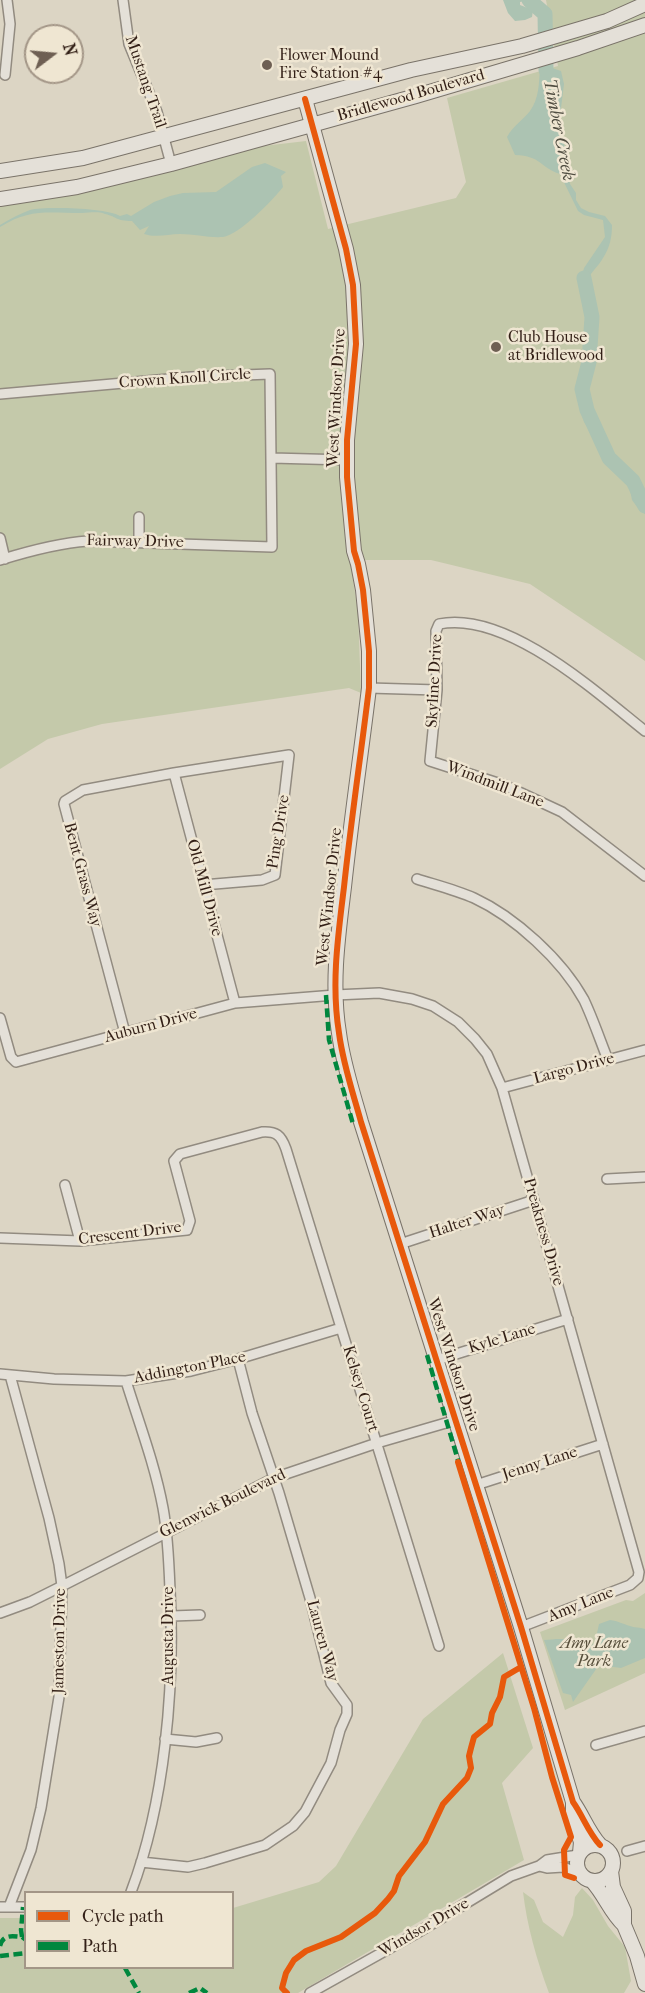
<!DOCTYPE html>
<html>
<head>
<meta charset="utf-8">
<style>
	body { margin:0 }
	#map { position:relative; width:645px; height:1993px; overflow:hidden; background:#dcd5c4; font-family:"IM FELL French Canon",serif }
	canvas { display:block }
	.legend { position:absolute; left:24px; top:1891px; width:210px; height:78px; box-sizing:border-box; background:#efe6d2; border:2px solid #a39687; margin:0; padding:8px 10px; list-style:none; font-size:18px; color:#321f16 }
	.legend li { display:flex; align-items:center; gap:12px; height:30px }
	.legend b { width:30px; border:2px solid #a39687 }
	.north { position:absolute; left:24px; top:24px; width:60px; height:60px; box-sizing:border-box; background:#efe6d2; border:2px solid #a39687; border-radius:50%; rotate:74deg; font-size:16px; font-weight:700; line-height:24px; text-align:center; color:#321f16 }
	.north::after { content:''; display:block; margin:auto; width:21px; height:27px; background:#6e5f53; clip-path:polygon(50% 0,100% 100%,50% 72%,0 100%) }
</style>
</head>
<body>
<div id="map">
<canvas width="645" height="1993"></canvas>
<ul class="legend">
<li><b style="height:8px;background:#e8590c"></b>Cycle path</li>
<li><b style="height:8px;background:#00873e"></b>Path</li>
</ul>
<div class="north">N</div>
</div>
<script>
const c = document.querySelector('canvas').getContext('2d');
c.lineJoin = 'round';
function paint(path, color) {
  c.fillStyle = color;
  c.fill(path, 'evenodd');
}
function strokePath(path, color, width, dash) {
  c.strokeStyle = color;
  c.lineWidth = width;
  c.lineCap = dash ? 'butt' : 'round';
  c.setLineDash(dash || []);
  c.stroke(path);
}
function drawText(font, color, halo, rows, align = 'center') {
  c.font = font + ' "IM FELL French Canon",serif';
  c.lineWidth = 5;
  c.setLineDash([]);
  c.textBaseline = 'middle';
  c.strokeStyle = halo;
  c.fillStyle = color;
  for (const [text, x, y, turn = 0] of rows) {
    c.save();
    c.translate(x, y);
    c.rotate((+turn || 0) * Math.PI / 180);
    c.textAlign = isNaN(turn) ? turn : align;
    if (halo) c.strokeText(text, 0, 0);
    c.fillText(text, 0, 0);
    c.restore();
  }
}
const green = new Path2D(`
	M 546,0 L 645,0 L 645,661 L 530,584 L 431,560 L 350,560 L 358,612 L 361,693 L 349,688 L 102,724 L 48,739 L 0,769 L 0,205 L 246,148 L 306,141 L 328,229 L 456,198 L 466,182 L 447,98 L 558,66 Z
	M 645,1593 L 645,1673 L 565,1710 L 540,1632 L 626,1600 L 633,1601 Z
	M 503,1653 L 533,1748 L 502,1783 L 524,1860 L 298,1993 L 0,1993 L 0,1918 L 25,1918 L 26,1968 L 232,1968 L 233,1908 L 319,1882 L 336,1866 L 423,1719 Z
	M 582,1888 L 593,1900 L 608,1926 L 625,1947 L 631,1981 L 624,1993 L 549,1993 C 537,1961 527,1926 523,1892 L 534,1900 L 543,1922 L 563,1937 L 573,1915 L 575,1897 Z`);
const water = new Path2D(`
	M 503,0 L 530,0 L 520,2 L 520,5 L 533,10 L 532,17 L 525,20 L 515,21 L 508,13 Z
	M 550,65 L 552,68 L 561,71 L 564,84 L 560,116 L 570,184 L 576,193 L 576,200 L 581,208 L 589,212 L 605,216 L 612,225 C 612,237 610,247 603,258 C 598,267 590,272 587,282 L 589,332 L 585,371 L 580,386 L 581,394 L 588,415 L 602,442 L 635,475 L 637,482 L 636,496 L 645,507 L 645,514 L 640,511 L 632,500 L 628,480 L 625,475 L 608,457 L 584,422 L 578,401 L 577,387 L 584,360 L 586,326 L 582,276 L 584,268 L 605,237 L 603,220 L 584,215 L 578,211 L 560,174 C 539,167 542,156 515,155 L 507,137 C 513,126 523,120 530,111 C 539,99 539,83 540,68 Z
	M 265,163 L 286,172 L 281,176 L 283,187 C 273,200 239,235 223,237 C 209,238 194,234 180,234 C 168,234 156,238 144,234 L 149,226 L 140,230 L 132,221 C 115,221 118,217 105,214 C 97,211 90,213 82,213 C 48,213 30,208 0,227 L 0,225 C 10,219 19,214 30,210 C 45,206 107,208 120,216 L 127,214 L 131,216 L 154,202 L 170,196 L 183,193 L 216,192 L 252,167 Z
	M 610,1620 C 618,1621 623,1624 630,1626 C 634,1628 640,1627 645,1629 L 645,1658 L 621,1668 L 599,1665 L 573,1702 L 571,1695 L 563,1693 L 544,1640 C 558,1639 572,1636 582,1648 L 589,1648 L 595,1642 L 599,1624 Z`);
const river = new Path2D(`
	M 529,0 L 545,14 L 546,70
	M 584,278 L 592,317 L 589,362 L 582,389 L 587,410 L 609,458 L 633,481 L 645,506`);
const street = new Path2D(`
	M 123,0 L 129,44 L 157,112 L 171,164
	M 5,75 L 10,24 L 7,0
	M 0,394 L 191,377 L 270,374 L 272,547 L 88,541 C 58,543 29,551 0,560
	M 272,458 L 347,460
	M 139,517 L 139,541
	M 0,538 L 5,559
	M 369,688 L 437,690
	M 645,731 C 596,692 506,610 439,624 L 436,631 L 437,690 L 430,761 L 504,785 L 562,812 L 645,876
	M 174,773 L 235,1003
	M 417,879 C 436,885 456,890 474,898 C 515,917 562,960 584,1000 C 593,1019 600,1040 608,1060
	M 0,1018 L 11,1057 L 16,1062 L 235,1003 L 335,995 L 379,993 L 412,999 L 433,1006 L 458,1022 L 475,1039 L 487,1054 L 502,1088 L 639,1572 L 638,1578 L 630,1585 L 521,1627
	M 125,1033 L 64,804 L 65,801 L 83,790 L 174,773 L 289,755 L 275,875 L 262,880 L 203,885
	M 502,1088 L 645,1050
	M 607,1179 L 645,1177
	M 65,1185 L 80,1241
	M 0,1238 L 80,1241 L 187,1230 L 190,1221 L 174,1161 L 180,1154 L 262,1132 C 276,1131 281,1135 286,1149 L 439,1646
	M 400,1244 L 534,1200
	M 437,1360 L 568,1319
	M 0,1374 L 54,1379 L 126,1381 L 191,1371 L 238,1359 L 341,1328
	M 126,1381 C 139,1423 155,1465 163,1508 C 168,1535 169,1563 170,1590 C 175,1686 165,1803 131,1892
	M 476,1485 L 603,1444
	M 0,1613 L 30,1602 L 62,1586 L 274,1478 L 377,1443 L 456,1420
	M 172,1616 L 200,1615
	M 165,1739 L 196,1742 L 217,1738
	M 596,1745 L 645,1731
	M 627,1851 L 645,1846
	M 578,1855 L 547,1860 L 539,1866 L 547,1868 L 563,1867 L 581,1874
	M 141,1862 L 188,1867 L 205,1863 L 265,1845 L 293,1826 L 305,1812 L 331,1763 L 340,1730 L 347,1714 L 347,1705 L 331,1683 L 310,1598 L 279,1493 L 252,1413 L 238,1359
	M 0,1907 L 26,1907
	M 9,1907 L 31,1850 L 41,1808 L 59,1697 L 62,1586 L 59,1564 L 49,1518 L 10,1375
	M 310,1993 L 417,1933 L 511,1876 L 539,1866`);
const secondary = new Path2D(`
	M 305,99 L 346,249 L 353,285 L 356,344 L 347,440 L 347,477 L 354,551 L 358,564 L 363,590 L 369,651 L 369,688 C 361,754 351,821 344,887 C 338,936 331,984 339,1033 C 343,1064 353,1093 361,1122 L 521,1627 L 573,1802 C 583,1816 588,1832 600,1845
	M 0,171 L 83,158 L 411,70 L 522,46 L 607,21 L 645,4
	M 0,199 L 77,187 L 171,164 L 416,96 L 578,48 L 645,25
	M 573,1802 L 573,1818 L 581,1842 L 580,1853
	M577 1863a18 18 0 1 1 36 0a18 18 0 1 1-36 0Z
	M 611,1871 L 613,1887 L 624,1911 L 624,1925 L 637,1956 L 645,1984
	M 592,1881 C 605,1895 610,1912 624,1925`);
const quiet = new Path2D(`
	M 326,995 L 329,1040 L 353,1124
	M 427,1355 L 460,1467
	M 22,1937 L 21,1930 L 23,1907
	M 0,1946 C 3,1934 12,1936 22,1937 L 26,1940
	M 0,1956 L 26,1953
	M 125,1968 L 139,1993
	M 189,1993 L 200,1988 L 207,1993`);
const cycleway = new Path2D(`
	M 305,99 L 346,249 L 353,285 L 356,344 L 347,440 L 347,477 L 354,551 L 358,564 L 363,590 L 369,651 L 369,688 C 361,754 351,821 344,887 C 338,936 331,984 339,1033 C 343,1064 353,1093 361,1122 L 521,1627 L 573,1802 C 583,1816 588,1832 600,1845
	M 458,1462 L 534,1708 L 552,1777 L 571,1837 L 564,1850 L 565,1875 L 574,1878
	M 287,1993 L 282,1988 L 286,1973 L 294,1960 L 306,1951 L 341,1937 L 375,1913 L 388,1899 L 394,1891 L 399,1876 L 425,1842 L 443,1804 L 467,1778 L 471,1768 L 469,1756 L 471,1748 L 474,1737 L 490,1724 L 492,1713 L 500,1697 L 504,1677 L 521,1667`);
const markers = [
	[267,65,6,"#6e5f53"],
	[496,347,6,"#6e5f53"]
];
const poiNames = [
	["Flower Mound",279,56],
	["Fire Station #4",279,74],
	["Club House",508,338],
	["at Bridlewood",508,356]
];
const streetNames = [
	["Mustang Trail",145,82,71],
	["Bridlewood Boulevard",411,96,-16],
	["Crown Knoll Circle",185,379,-4],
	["West Windsor Drive",337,398,-87],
	["Fairway Drive",135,542,1],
	["Skyline Drive",435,681,-87],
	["Windmill Lane",495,785,21],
	["Ping Drive",279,832,-81],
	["Bent Grass Way",82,875,75],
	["Old Mill Drive",204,888,75],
	["West Windsor Drive",330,897,-84],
	["Auburn Drive",151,1026,-15],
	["Largo Drive",574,1069,-15],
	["Halter Way",467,1222,-18],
	["Preakness Drive",543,1232,74],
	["Crescent Drive",130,1234,-7],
	["Kyle Lane",502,1339,-17],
	["West Windsor Drive",453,1365,72],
	["Addington Place",190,1368,-11],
	["Kelsey Court",360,1389,73],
	["Jenny Lane",540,1464,-18],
	["Glenwick Boulevard",223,1504,-26],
	["Amy Lane",581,1605,-22],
	["Augusta Drive",169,1636,-90],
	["Jameston Drive",60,1641,-89],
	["Lauren Way",322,1641,75],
	["Windsor Drive",424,1928,-30]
];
const parkNames = [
	["Amy Lane",594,1644],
	["Park",594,1662]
];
const waterNames = [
	["Timber Creek",558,130,79]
];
paint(green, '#c4c9aa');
paint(water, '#acc3b2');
strokePath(river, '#acc3b2', 15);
strokePath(street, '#928b80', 12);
strokePath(secondary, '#7a7369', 16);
strokePath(street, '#e4e0d8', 9);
strokePath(secondary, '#e4e0d8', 14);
strokePath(quiet, '#00873e', 4.5, [9, 4.5]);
strokePath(cycleway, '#e8590c', 6);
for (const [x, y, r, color] of markers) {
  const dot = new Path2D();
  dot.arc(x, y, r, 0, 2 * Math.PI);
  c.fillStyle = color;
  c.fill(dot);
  strokePath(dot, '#efe6d2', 2);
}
drawText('16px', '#321f16', '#efe6d2', poiNames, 'left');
drawText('16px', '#321f16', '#efe6d2', streetNames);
drawText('italic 16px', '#584f3c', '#efe6d2', parkNames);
drawText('italic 18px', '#514e42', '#efe6d2', waterNames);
</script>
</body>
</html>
